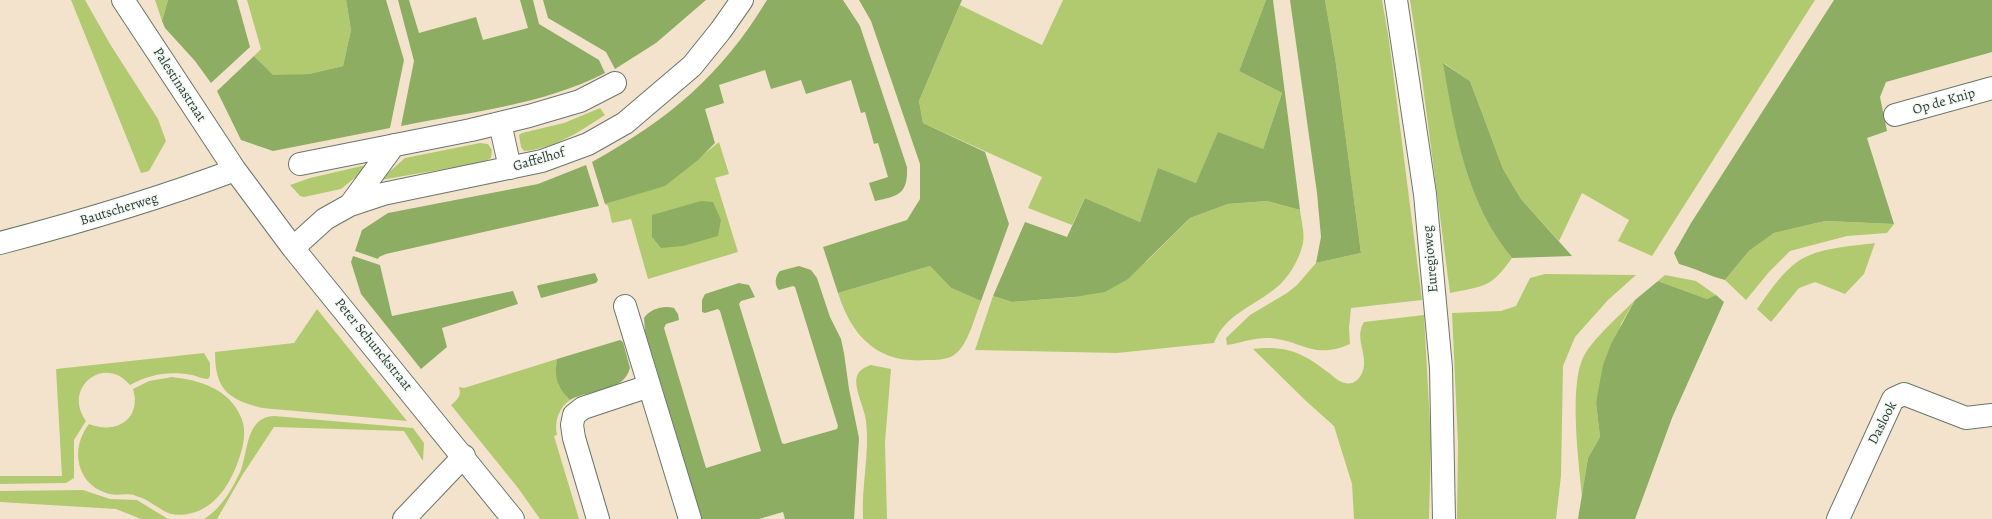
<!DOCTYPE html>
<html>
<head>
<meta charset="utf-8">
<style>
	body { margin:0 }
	canvas { display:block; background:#f3e3cd }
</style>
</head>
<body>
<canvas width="1992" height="519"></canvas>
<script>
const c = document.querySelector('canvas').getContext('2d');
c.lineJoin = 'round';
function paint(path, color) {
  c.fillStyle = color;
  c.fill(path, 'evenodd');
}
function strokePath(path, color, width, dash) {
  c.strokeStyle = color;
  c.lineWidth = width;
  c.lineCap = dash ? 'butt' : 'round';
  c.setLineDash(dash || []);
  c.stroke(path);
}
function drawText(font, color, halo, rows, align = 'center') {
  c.font = font + ' Alegreya,serif';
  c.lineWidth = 3;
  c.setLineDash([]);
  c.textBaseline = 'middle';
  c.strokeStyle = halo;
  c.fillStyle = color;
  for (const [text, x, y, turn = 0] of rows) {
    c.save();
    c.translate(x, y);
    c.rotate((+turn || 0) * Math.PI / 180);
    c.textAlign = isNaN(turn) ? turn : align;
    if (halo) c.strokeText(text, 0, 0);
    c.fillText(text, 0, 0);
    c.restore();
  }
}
const green = new Path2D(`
	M 71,0 L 85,0 L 110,44 L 158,119 L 166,141 L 149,171 L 141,173 Z
	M 155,0 L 168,0 L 162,21 Z
	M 247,0 L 346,0 L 351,30 L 343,66 L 309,74 L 273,76 L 254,56 L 261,49 Z
	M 1063,0 L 1266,0 L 1239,71 L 1282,93 L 1263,149 L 1196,183 L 1158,169 L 1140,222 L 1085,198 L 1072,225 L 1028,208 L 1042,177 L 923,123 L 919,101 L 960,5 L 1042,45 Z
	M 1325,0 L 1382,0 L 1389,40 L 1422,300 L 1351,308 L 1349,328 L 1350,344 C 1314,360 1303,341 1270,338 C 1256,337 1240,343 1227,345 L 1226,338 L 1250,315 L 1287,293 L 1297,285 L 1316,263 L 1361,253 L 1336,64 Z
	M 1410,0 L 1815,0 L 1652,256 L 1618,241 L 1629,220 L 1582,193 L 1559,241 L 1521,199 L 1503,169 L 1470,81 L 1444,63 C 1455,131 1466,203 1512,258 C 1491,288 1484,286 1450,293 L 1421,71 Z
	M 600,108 L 605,115 C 581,131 553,149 524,151 L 521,147 L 519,135 L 522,133 L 564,123 Z
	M 719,142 L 729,174 L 715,178 L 738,252 L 648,279 L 631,219 L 612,223 L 608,206 L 605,204 L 665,185 Z
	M 480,143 L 488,144 L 492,150 L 491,158 L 484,162 L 381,180 L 382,178 L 405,158 Z
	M 366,165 L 368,167 L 341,189 L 304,197 L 300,196 L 290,185 L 310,178 Z
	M 1267,201 L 1300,210 C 1301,219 1305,234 1303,243 C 1299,261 1287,281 1272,291 C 1250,308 1225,315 1214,343 L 1117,353 L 975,350 L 993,296 L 1012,302 L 1074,297 L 1147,261 L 1190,218 L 1228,204 Z
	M 1825,221 L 1894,224 L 1887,233 L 1847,236 L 1790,251 L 1769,272 L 1746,300 L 1725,280 L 1749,251 L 1774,233 Z
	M 1875,243 L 1864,274 L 1845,294 L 1815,282 L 1799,288 L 1771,322 L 1757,309 C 1767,295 1778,278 1792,266 C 1813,247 1848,247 1875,243 Z
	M 930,266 L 951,288 L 981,301 C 975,316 968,346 954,355 C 947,360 935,360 927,360 C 878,364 852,337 838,293 Z
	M 1545,274 L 1636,275 L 1608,300 L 1575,337 L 1563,366 L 1561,476 L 1556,519 L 1457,519 L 1458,444 L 1452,313 L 1501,311 L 1516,306 L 1530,278 Z
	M 1665,275 L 1696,281 L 1716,295 L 1707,299 L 1658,281 Z
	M 1635,300 L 1621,324 L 1596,403 L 1600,437 L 1588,458 L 1582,496 C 1579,463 1568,381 1585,354 C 1595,337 1621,314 1635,300 Z
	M 317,309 L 407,421 L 262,408 C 227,399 215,389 215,352 L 294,343 Z
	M 1424,315 L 1431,441 L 1429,519 L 1354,519 L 1352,484 L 1334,426 L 1306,401 L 1253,349 C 1287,345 1303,353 1329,373 C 1334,377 1339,382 1345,383 C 1356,386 1364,374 1364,364 C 1365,350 1355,336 1364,322 Z
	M 204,353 L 210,363 L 210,376 L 208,379 C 202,379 197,376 192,375 C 170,371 150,374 130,385 C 104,354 62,388 86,421 L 74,440 L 74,478 L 66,483 L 0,484 L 0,476 L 62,476 L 56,369 Z
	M 557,359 C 554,375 559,389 570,400 C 559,407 554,422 557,435 L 554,436 L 579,519 L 540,519 L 518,488 L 451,405 C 457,400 462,396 459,387 L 464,388 Z
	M 871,365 L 891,369 L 885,442 L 887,519 L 863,519 C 861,486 870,454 866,421 C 865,409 853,387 857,376 C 859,370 865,367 871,365 Z
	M 172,377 C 200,380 229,389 241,417 C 248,433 242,452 236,467 C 225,494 205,519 171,514 C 159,510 149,499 136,496 C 127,492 116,497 106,493 C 76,483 70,448 89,424 C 116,435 142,419 133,389 L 149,381 Z
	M 274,416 L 413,428 L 424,443 L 423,461 L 404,431 L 274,427 L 243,474 L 217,519 L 204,519 C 221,509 233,488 241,470 C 248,451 246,417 274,416 Z
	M 83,490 L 110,499 L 137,500 L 168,519 L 141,519 L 116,509 L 0,502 L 0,491 Z`);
const forest = new Path2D(`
	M 168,0 L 237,0 L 250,47 L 211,83 L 195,61 L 165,28 L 162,21 Z
	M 346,0 L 386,0 L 404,60 L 390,128 L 273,151 L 241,140 L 217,91 L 254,56 L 273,75 L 309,74 L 343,66 L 351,30 Z
	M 398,0 L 409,0 L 419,33 L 476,17 L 483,40 L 528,28 L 520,0 L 533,0 L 539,24 L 599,60 L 605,73 C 543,105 469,112 401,126 L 414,61 Z
	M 543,0 L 706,0 L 656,43 L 615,69 L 606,52 L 548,18 Z
	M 767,0 L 843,0 L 860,26 L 907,167 C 908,194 899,196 875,201 L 869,183 L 888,177 L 878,143 L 874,144 L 865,112 L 861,113 L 851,80 L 806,94 L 801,80 L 771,89 L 765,70 L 719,85 L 724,103 L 705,109 L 715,143 L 698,160 L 665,186 L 605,204 L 592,162 C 669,119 721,76 767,0 Z
	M 859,0 L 962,0 L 919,101 L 923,123 L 985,152 L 1009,224 L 981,301 L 951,288 L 930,266 L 838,293 L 823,247 L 907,220 L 920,199 L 920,164 L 871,21 Z
	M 1266,0 L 1273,0 L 1300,210 L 1267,201 L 1228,204 L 1190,218 L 1128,279 L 1105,292 L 1074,297 L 1012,302 L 993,296 L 1025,222 L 1067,237 L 1085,198 L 1140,222 L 1158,168 L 1196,183 L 1218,132 L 1263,149 L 1282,93 L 1239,71 Z
	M 1290,0 L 1325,0 L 1336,64 L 1361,253 L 1316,263 L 1321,237 L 1317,193 Z
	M 1834,0 L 1992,0 L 1992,52 L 1886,82 L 1880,97 L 1887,131 L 1867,138 L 1894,224 L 1825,221 L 1774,233 L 1749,251 L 1725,280 C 1709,276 1695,268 1679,264 L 1674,253 L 1691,223 Z
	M 1443,63 L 1470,81 L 1503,169 L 1521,199 L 1572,256 L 1512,258 C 1466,203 1455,131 1443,63 Z
	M 586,165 L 599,206 L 386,254 L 379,257 L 378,259 L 355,251 L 362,230 L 388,213 L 538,184 Z
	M 701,201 L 713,202 L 721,220 L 718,236 L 683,246 L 661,248 L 652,237 L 652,215 Z
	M 353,256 L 380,265 L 392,316 L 513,291 L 518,304 L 442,328 L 447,347 L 421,369 L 361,294 L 351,262 Z
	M 799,266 L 811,270 L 817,278 L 830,317 L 841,339 L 844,353 L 849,389 L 859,438 L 854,519 L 785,519 L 783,512 L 759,519 L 702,519 L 645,331 L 644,318 C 650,309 663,305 674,308 L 678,314 L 679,320 L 666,324 L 664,328 L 706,468 L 761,451 L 720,311 L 718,309 L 705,313 L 702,312 L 702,300 L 705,294 L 739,283 L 749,285 L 755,297 L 741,301 L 739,304 L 782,443 L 784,444 L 837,429 L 838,426 L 795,287 L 793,286 L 779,290 C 774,285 775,276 780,271 Z
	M 595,273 L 598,280 L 596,283 L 541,298 L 537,286 L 539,285 Z
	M 1658,281 L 1707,299 L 1716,295 L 1724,302 L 1672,418 L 1635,519 L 1578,519 L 1588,458 L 1600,437 L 1596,403 L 1603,365 L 1611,344 L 1635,300 Z
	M 620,340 L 623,342 L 630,368 C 624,393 589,389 570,400 C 557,387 554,377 557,359 Z`);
const minor = new Path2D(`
	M 123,0 L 235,170 L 293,248 L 513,519
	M 1895,115 L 1992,88
	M 500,123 L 510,168
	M 300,164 L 471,130 L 529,116 L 580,101 L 615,83
	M 350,205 L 394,145
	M 0,243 C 80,222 158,199 235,170
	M 293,248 L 325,219 L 350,205 L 383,194 L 542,161 L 588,144 L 625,123 L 692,66 L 721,30 L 742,0
	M 625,306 L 690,519
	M 404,519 L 464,456
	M 598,519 L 574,438 L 572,425 L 574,415 L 583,408 L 649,386
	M 1838,519 L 1893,399 L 1904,394 L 1966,418 L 1992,415`);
const primary = new Path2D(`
	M 1396,0 L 1425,194 L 1441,368 L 1444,519`);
const streetNames = [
	["Palestinastraat",179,85,57],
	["Op de Knip",1944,102,-16],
	["Gaffelhof",539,160,-16],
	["Bautscherweg",119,210,-17],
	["Euregioweg",1431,259,-95],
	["Peter Schunckstraat",373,345,51],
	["Daslook",1883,423,-63]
];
paint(green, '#b2ca6f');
paint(forest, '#8dae62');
strokePath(minor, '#69776a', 24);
strokePath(primary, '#69776a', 24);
strokePath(minor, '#fff', 22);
strokePath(primary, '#fff', 22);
drawText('14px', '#1f3d34', '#f6f6f2', streetNames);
</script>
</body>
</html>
